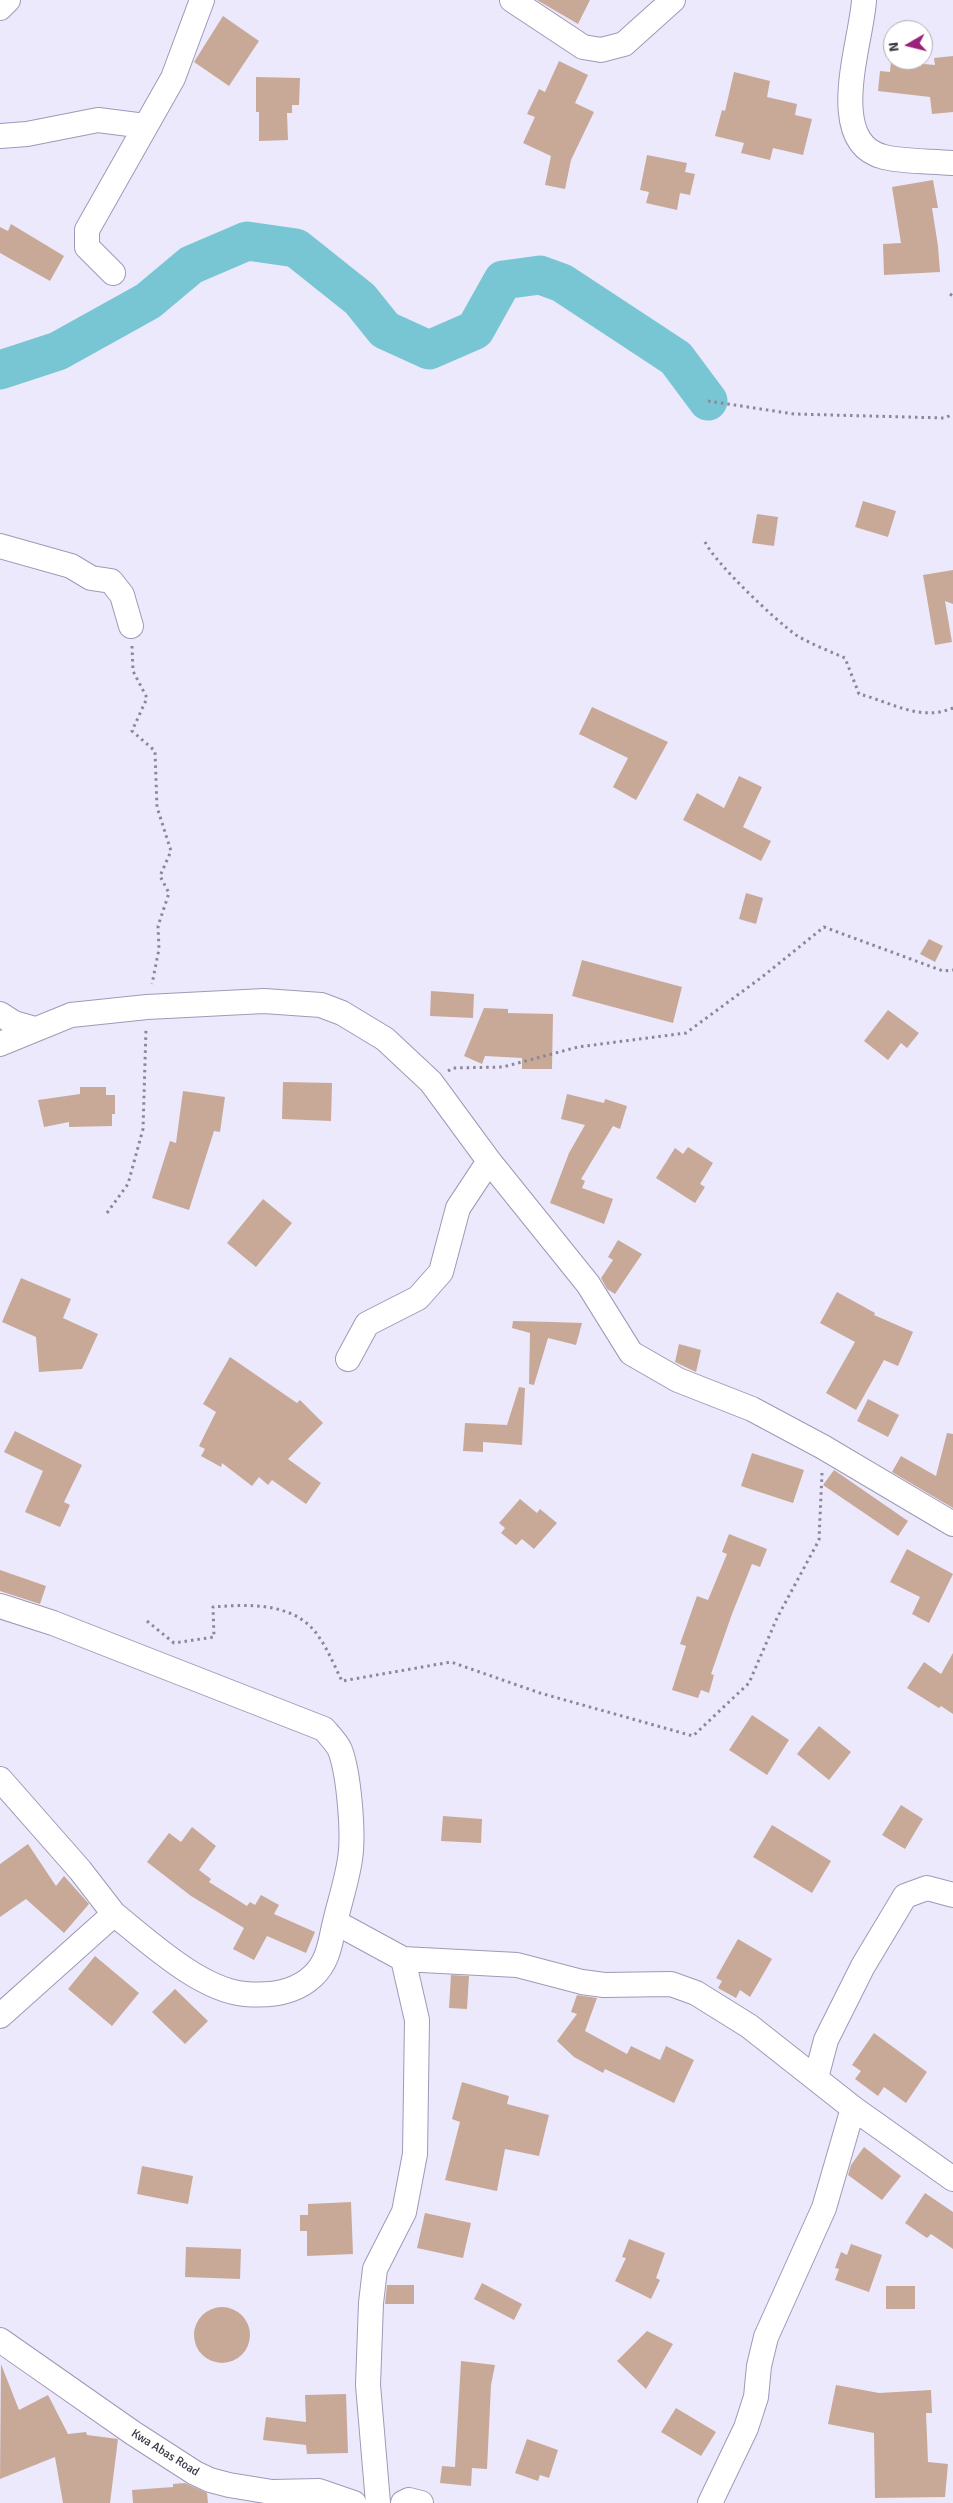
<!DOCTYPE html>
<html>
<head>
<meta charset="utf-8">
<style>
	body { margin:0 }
	#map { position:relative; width:953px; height:2503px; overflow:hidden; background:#ece9fc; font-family:Signika,sans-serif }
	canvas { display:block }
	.north { position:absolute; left:883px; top:20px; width:50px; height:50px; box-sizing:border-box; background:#fff; border:1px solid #afaeb3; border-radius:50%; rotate:262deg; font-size:14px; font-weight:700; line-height:20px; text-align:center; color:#383542 }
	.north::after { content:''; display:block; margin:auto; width:18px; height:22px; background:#9b227a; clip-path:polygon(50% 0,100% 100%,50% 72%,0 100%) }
</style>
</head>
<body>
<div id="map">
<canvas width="953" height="2503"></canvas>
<div class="north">N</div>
</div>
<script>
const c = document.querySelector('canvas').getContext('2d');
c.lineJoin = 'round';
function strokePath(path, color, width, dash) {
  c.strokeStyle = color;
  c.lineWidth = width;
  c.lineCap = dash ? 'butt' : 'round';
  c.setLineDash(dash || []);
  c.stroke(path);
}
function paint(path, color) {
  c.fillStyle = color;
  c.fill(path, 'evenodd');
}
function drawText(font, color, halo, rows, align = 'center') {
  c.font = font + ' Signika,sans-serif';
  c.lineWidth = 5;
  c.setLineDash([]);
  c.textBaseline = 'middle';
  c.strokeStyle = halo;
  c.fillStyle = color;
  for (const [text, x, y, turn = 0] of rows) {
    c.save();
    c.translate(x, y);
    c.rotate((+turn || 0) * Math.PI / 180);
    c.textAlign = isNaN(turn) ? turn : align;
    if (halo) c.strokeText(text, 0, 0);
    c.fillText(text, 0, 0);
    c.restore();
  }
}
const river = new Path2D(`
	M 0,370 L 58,351 L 148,301 L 191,265 L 247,241 L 296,248 L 360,299 L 385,330 L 429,350 L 475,330 L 503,280 L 540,275 L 562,283 L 676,358 L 708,401`);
const building = new Path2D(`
	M 537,0 L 590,0 L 578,24 Z
	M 223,16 L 259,41 L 229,86 L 194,62 Z
	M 953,56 L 953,112 L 932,114 L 930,97 L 878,91 L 880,71 L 890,72 L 891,61 L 935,65 L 934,58 Z
	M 559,61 L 588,75 L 575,103 L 594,112 L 571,160 L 565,189 L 545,185 L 551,156 L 523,143 L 535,117 L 527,114 L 539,89 L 545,92 Z
	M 734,72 L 770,81 L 767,97 L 797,104 L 795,115 L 812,119 L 803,155 L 773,148 L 770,160 L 741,153 L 744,143 L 715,136 L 722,110 L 725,111 Z
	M 256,77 L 300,78 L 299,105 L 292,105 L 292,113 L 287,113 L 288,140 L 259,141 L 259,112 L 256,112 Z
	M 647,155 L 687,163 L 685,172 L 695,174 L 690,195 L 680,193 L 677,210 L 646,203 L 649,192 L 640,190 Z
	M 933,180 L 938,208 L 932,208 L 938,246 L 940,272 L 884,275 L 883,244 L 901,243 L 892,187 Z
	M 11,224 L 64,256 L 50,281 L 0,253 L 0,227 L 8,231 Z
	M 863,501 L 896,511 L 888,537 L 855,527 Z
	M 757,514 L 778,517 L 774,546 L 752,543 Z
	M 953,570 L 953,604 L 945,601 L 952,642 L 935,645 L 923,575 Z
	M 592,707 L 668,742 L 636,800 L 613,787 L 628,758 L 579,734 Z
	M 739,776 L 762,787 L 743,827 L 771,841 L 761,861 L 683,820 L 697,793 L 724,808 Z
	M 746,893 L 763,898 L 756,924 L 739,919 Z
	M 929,939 L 943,946 L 935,962 L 920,954 Z
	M 582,960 L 682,987 L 673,1023 L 572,996 Z
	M 431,991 L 474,994 L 473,1018 L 430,1016 Z
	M 484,1008 L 508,1009 L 508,1013 L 553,1014 L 552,1069 L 522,1069 L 522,1058 L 485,1056 L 482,1064 L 464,1056 Z
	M 888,1010 L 919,1033 L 907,1048 L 901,1043 L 888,1060 L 864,1041 Z
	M 283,1082 L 332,1083 L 331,1121 L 282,1119 Z
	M 80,1087 L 106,1087 L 106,1095 L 115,1095 L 115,1114 L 112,1114 L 112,1126 L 69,1127 L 69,1122 L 44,1127 L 38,1100 L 80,1094 Z
	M 183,1091 L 225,1097 L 220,1132 L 214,1131 L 189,1210 L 152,1198 L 170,1141 L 176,1143 Z
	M 567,1094 L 604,1103 L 605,1099 L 627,1106 L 620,1129 L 613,1126 L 581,1179 L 585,1181 L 582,1188 L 613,1199 L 604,1224 L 550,1203 L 569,1153 L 585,1125 L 561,1119 Z
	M 688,1147 L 713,1163 L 700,1184 L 705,1187 L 695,1203 L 656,1178 L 675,1148 L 683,1154 Z
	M 263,1199 L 292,1223 L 256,1267 L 227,1243 Z
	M 618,1240 L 642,1254 L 615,1294 L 607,1289 L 601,1278 L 613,1260 L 608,1257 Z
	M 21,1278 L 71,1299 L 63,1318 L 98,1334 L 82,1369 L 39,1372 L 36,1337 L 2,1322 Z
	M 837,1292 L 875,1313 L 874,1315 L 913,1332 L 898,1366 L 884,1360 L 856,1410 L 826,1393 L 855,1342 L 820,1323 Z
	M 513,1321 L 553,1322 L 582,1323 L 576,1345 L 548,1338 L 534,1385 L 529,1384 L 530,1333 L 512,1328 Z
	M 679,1344 L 701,1350 L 696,1372 L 675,1362 Z
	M 230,1357 L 297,1403 L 300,1400 L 323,1423 L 288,1459 L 321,1483 L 306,1504 L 272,1480 L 268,1485 L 259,1477 L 252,1486 L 222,1463 L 221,1467 L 201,1456 L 205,1449 L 199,1446 L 216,1412 L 203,1404 Z
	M 519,1387 L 525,1388 L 522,1445 L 483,1442 L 483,1452 L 463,1451 L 465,1423 L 507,1425 Z
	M 868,1399 L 899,1415 L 888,1437 L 857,1421 Z
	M 15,1431 L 82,1465 L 64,1502 L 70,1505 L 60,1527 L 25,1512 L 43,1471 L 4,1452 Z
	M 947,1433 L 953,1434 L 953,1508 L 892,1472 L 901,1456 L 936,1476 Z
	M 752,1453 L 804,1470 L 793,1503 L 741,1486 Z
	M 834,1470 L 908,1521 L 898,1536 L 823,1485 Z
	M 520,1499 L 537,1513 L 540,1509 L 557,1523 L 534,1549 L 522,1539 L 516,1545 L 501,1533 L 505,1528 L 499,1523 Z
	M 729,1534 L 767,1549 L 760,1567 L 752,1564 L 732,1614 L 711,1674 L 714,1675 L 709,1693 L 701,1690 L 698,1698 L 672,1690 L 686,1646 L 680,1644 L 697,1596 L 708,1600 L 727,1554 L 722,1552 Z
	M 907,1549 L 953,1574 L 929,1623 L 912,1614 L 920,1597 L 890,1582 Z
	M 0,1570 L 46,1586 L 40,1604 L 0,1591 Z
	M 953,1653 L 953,1714 L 941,1706 L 939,1708 L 907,1688 L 924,1662 L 941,1674 Z
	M 752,1715 L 789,1740 L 767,1775 L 729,1750 Z
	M 819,1726 L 851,1752 L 829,1780 L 797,1754 Z
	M 901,1805 L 923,1819 L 905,1849 L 882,1835 Z
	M 443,1816 L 482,1819 L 481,1843 L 441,1841 Z
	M 772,1825 L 831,1861 L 812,1893 L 753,1857 Z
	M 192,1827 L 216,1846 L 199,1870 L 211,1879 L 209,1882 L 247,1906 L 250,1902 L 255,1905 L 261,1895 L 279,1905 L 274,1914 L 315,1932 L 306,1953 L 267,1936 L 254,1960 L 233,1949 L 244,1928 L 191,1896 L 147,1862 L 169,1833 L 181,1842 Z
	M 28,1844 L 56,1886 L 64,1876 L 89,1904 L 64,1933 L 26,1899 L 0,1917 L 0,1864 Z
	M 738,1939 L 772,1959 L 750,1997 L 740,1990 L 736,1998 L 718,1988 L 722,1981 L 716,1978 Z
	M 95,1956 L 139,1993 L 112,2026 L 68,1989 Z
	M 451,1975 L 469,1976 L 467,2009 L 449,2008 Z
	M 175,1989 L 208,2021 L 185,2044 L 152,2012 Z
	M 577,1995 L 597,1998 L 585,2031 L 627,2054 L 631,2046 L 660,2060 L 666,2046 L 694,2060 L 674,2103 L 605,2069 L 603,2073 L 574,2057 L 557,2041 L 577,2014 L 571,2012 Z
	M 874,2033 L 927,2072 L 906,2103 L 884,2087 L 878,2096 L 855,2079 L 861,2071 L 852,2065 Z
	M 462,2082 L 509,2096 L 507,2104 L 549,2115 L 539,2156 L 505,2149 L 497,2191 L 445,2180 L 460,2122 L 452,2119 Z
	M 864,2147 L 901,2176 L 882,2200 L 848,2175 L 851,2165 Z
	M 142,2166 L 193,2176 L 188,2204 L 137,2194 Z
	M 925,2193 L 953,2212 L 953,2249 L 931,2234 L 927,2238 L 905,2223 Z
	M 351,2202 L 353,2254 L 307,2256 L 307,2231 L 300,2231 L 300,2215 L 308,2215 L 308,2204 Z
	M 425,2213 L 471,2223 L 463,2258 L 417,2248 Z
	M 629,2239 L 665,2253 L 656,2278 L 660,2280 L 651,2299 L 615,2281 L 626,2258 L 622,2257 Z
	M 851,2244 L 882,2255 L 869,2292 L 835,2280 L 839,2269 L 835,2268 L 841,2252 L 847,2255 Z
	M 186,2247 L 241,2249 L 240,2279 L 185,2277 Z
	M 482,2283 L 522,2304 L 514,2320 L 474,2299 Z
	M 387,2285 L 414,2285 L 414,2304 L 385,2304 Z
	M 886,2286 L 915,2286 L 915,2309 L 886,2309 Z
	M194 2335a28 28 0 1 1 56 0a28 28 0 1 1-56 0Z
	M 647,2331 L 673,2344 L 646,2389 L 617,2361 Z
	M 461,2361 L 495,2365 L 491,2385 L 487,2469 L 472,2468 L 471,2486 L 440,2483 L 442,2466 L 455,2467 Z
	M 1,2364 L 19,2410 L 48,2395 L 68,2434 L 86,2432 L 87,2435 L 118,2439 L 110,2503 L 63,2503 L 55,2457 L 0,2479 Z
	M 836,2385 L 879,2393 L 931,2390 L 932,2413 L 926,2413 L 928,2462 L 948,2464 L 945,2497 L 875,2498 L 874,2433 L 828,2424 Z
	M 346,2394 L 348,2453 L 307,2454 L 306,2445 L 263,2440 L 266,2417 L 306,2422 L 305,2395 Z
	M 676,2408 L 716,2432 L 701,2456 L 661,2432 Z
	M 527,2439 L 558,2450 L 549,2478 L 540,2475 L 538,2481 L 515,2473 Z
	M 185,2483 L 207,2493 L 208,2503 L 133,2503 L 132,2490 L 173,2487 L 173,2484 Z`);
const path = new Path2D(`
	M 950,294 L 953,296
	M 708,401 L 794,414 L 945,418 L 953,414
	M 705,542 C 716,564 775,620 796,635 C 811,644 829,651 845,658 L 859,694 C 891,702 920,722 953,708
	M 132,646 L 133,671 L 147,698 L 132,731 L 155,751 L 157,807 L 171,851 L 160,876 L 169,893 L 158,926 L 159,949 L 152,984
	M 448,1071 L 453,1068 L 503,1067 L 578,1047 L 686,1033 L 762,977 L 824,927 L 943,971 L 953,970
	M 107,1213 L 128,1184 L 143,1129 L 146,1029
	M 147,1621 L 174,1643 L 214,1637 L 213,1607 C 250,1604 296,1602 319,1637 C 328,1650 335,1667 342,1681 L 451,1662 L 540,1693 L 693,1736 L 749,1683 L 777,1618 L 819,1540 L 822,1473`);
const minor = new Path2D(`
	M 512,0 L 583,47 L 601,50 L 624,44 L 673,0
	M 864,0 C 862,41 824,142 884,157 C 905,162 931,161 953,163
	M 0,8 L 8,0
	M 0,136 L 27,134 L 98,120 L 145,126
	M 113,273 L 87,247 L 87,230 L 173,78 L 202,0
	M 0,546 L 71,566 L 91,578 L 111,581 L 122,595 L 131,626
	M 0,1014 L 14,1023 L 35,1029
	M 0,1044 L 71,1015 L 147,1007 L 264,1001 L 321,1005 L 342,1013 L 385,1039 L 431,1082 L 489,1161 L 588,1284 L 631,1353 L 678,1380 L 752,1409 L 823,1447 L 953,1524
	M 348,1359 L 367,1324 L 418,1298 L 441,1272 L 458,1208 L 489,1161
	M 0,1606 L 53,1623 L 324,1729 C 329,1735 337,1743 340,1750 C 349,1774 354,1834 350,1859 C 347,1880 340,1901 335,1922 C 330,1942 329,1961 313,1976 C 295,1993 268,1996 245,1994 C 200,1990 148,1941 114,1914 L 0,2016
	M 0,1779 L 80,1870 L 114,1914
	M 335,1922 L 403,1959 L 417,2020 L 415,2154 L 404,2212 L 375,2269 L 371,2303 L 368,2385 L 378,2503
	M 403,1959 L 517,1965 L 582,1982 L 604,1985 L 671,1984 L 696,1993 L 749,2026 L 853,2108 L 953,2179
	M 816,2078 L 826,2040 L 863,1966 L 905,1896 L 927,1888 L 953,1895
	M 0,2340 L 133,2433 L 195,2473 L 210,2480 L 229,2485 L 272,2492 L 319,2491 L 354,2503
	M 403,2503 L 409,2500 L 421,2503
	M 710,2503 L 746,2428 L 756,2397 L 759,2366 L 766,2337 L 824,2208 L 853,2108`);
const streetNames = [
	["Kwa Abas Road",165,2453,32]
];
strokePath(river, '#78c6d4', 39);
paint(building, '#c8a998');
strokePath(minor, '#9f99b7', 26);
strokePath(path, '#8a8796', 3, [2.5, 4]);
strokePath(minor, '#fff', 24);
drawText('12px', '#383542', '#fff', streetNames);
</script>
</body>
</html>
